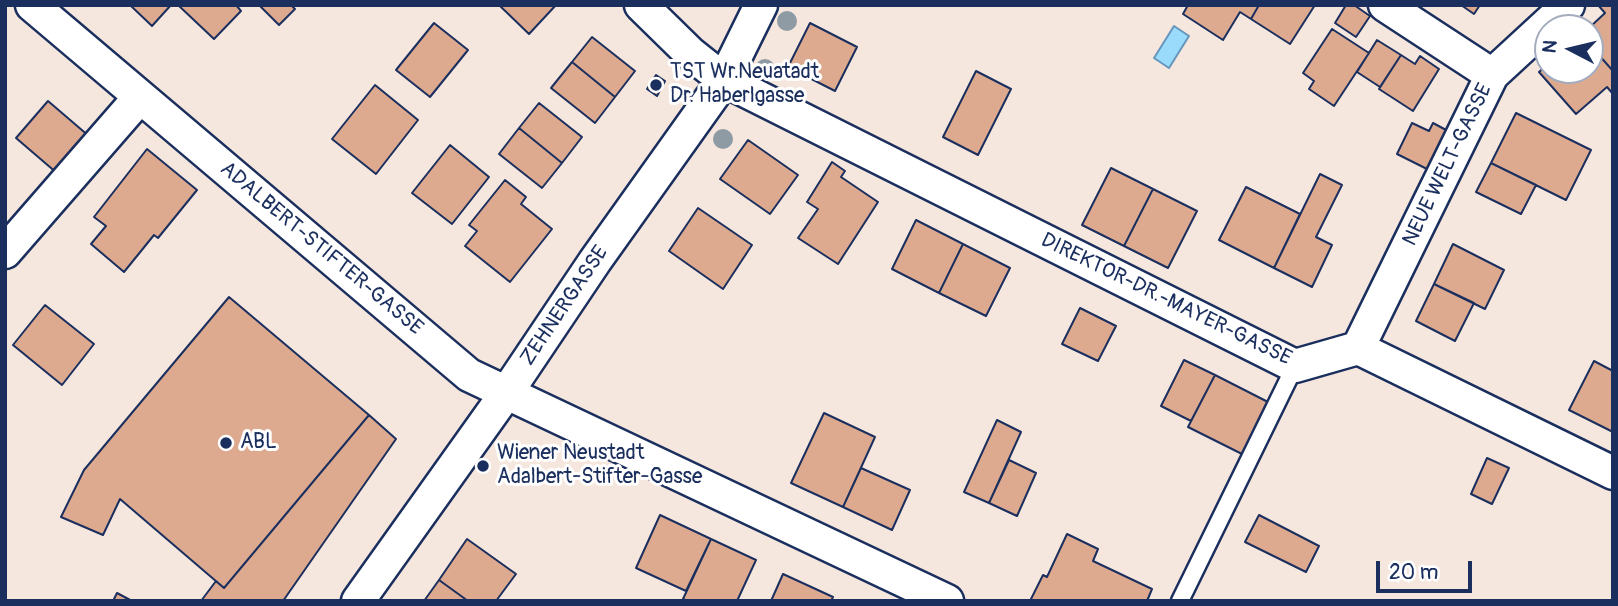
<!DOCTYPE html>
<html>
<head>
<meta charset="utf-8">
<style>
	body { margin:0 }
	#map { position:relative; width:1618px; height:606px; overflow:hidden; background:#f5e6de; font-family:Pangolin,sans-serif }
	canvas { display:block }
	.frame { position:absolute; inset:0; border:7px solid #1b2f5e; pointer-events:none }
	.north { position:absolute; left:1534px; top:14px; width:70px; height:70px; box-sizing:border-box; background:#fff; border:2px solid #a4acbf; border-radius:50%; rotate:277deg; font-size:19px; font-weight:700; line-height:28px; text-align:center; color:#1b2f5e }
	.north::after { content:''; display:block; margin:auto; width:24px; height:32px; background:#1b2f5e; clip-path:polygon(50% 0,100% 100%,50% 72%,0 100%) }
	.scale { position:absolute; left:1376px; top:561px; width:96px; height:32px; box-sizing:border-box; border:4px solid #1b2f5e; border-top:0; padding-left:9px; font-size:21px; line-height:24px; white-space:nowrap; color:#1b2f5e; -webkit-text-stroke:5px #fff; paint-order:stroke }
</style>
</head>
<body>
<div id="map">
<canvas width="1618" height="606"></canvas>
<div class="frame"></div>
<div class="north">N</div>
<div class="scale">20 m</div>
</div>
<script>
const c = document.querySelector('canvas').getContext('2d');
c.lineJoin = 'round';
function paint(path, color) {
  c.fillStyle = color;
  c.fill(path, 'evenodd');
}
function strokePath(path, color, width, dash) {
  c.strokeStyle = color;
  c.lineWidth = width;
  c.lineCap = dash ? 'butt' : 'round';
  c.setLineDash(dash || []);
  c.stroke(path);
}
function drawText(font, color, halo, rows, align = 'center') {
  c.font = font + ' Pangolin,sans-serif';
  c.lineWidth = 6;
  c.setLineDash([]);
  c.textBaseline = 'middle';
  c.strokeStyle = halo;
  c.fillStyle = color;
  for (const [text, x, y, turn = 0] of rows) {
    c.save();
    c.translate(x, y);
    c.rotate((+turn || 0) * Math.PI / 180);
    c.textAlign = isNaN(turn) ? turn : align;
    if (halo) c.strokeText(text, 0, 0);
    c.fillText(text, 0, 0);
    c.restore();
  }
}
const water = new Path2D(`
	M 1174,26 L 1189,36 L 1169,68 L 1154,58 Z`);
const building = new Path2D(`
	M 130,5 L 171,5 L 152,26 Z
	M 178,5 L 236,5 L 241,11 L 214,39 Z
	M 259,5 L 291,5 L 295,9 L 279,25 Z
	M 499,5 L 556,5 L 529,34 Z
	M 1188,5 L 1259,5 L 1251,19 L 1240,12 L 1223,40 L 1183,14 Z
	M 1259,5 L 1315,5 L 1290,44 L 1251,19 Z
	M 1346,5 L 1354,5 L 1370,16 L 1356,37 L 1335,23 Z
	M 1461,5 L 1480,5 L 1474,14 Z
	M 1598,5 L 1613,5 L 1613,71 L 1590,45 L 1589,28 L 1605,13 Z
	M 434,23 L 468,50 L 430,97 L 396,70 Z
	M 810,23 L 857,47 L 835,91 L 788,67 Z
	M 1332,29 L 1369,53 L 1334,106 L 1309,89 L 1314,81 L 1303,73 Z
	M 592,37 L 635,71 L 615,97 L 572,62 Z
	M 1377,40 L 1401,55 L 1380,87 L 1357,72 Z
	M 1590,45 L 1613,71 L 1613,94 L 1607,87 L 1576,114 L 1539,72 L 1548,64 L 1548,70 L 1590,70 Z
	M 1401,55 L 1415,64 L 1420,56 L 1439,69 L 1413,111 L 1379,89 Z
	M 572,62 L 615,97 L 595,123 L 551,88 Z
	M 976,71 L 1011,89 L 978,155 L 943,137 Z
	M 656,75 L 665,81 L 657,96 L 647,89 Z
	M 375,85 L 418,120 L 376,174 L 332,139 Z
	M 48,101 L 90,137 L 58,174 L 16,138 Z
	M 539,103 L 582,137 L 562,163 L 519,128 Z
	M 1516,113 L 1591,150 L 1566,200 L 1491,163 Z
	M 1412,123 L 1429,131 L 1433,123 L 1448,131 L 1429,170 L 1397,154 Z
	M 519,128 L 562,163 L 542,188 L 499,154 Z
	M 748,140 L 798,175 L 770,214 L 720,179 Z
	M 450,145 L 489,177 L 452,224 L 412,193 Z
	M 147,149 L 197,190 L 158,238 L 154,235 L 124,272 L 91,244 L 106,226 L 94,217 Z
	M 832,162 L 845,171 L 841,177 L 878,202 L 838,264 L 798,238 L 818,209 L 807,202 Z
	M 1491,163 L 1536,185 L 1521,214 L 1476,192 Z
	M 1111,168 L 1153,189 L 1124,246 L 1082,225 Z
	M 1320,174 L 1342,185 L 1316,237 L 1332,245 L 1312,287 L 1274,268 Z
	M 505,180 L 526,197 L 521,204 L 552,229 L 510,282 L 465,246 L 477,231 L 469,225 Z
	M 1246,187 L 1300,214 L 1274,268 L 1219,240 Z
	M 1153,189 L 1197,211 L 1168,268 L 1124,246 Z
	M 698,208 L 752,245 L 723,289 L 669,251 Z
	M 916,220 L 963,244 L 939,293 L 892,269 Z
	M 963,244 L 1010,268 L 986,316 L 939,293 Z
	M 1453,244 L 1504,270 L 1485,309 L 1434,284 Z
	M 1434,284 L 1474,303 L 1455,341 L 1416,321 Z
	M 229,297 L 369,415 L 224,588 L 120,499 L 103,535 L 61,517 L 84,470 Z
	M 45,305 L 94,344 L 62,385 L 13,345 Z
	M 1080,308 L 1116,326 L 1098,361 L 1062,344 Z
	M 1184,360 L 1215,375 L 1191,421 L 1161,406 Z
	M 1594,361 L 1613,371 L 1613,432 L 1569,410 Z
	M 1215,375 L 1268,402 L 1242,454 L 1188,427 Z
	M 824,413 L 875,437 L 843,507 L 791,483 Z
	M 369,415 L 396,439 L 283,601 L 201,601 L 216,581 L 224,588 Z
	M 997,420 L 1021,432 L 989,503 L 964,492 Z
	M 1487,458 L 1509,468 L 1492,504 L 1471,494 Z
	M 1009,460 L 1036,473 L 1017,516 L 989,503 Z
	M 861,468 L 910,490 L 892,530 L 843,507 Z
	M 660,515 L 711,539 L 686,591 L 636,568 Z
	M 1259,515 L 1319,546 L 1306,572 L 1245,542 Z
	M 1067,534 L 1098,549 L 1093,561 L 1152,589 L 1147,601 L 1030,601 L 1043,575 L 1047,577 Z
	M 467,539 L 516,574 L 496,601 L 468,601 L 439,580 Z
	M 711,539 L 756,560 L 737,601 L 687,601 L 683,599 Z
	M 783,574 L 833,597 L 831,601 L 771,601 Z
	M 439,580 L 468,601 L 424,601 Z
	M 117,593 L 132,601 L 113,601 Z`);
const lane = new Path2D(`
	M 1180,601 L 1295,366`);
const street = new Path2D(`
	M 32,5 L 469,375 L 947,601
	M 641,5 L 690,53 L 724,80 L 1295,366 L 1358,348 L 1613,473
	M 1385,5 L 1492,75
	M 5,252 L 140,97
	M 1358,348 L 1492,75 L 1568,5
	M 358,601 L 507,392 L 595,261 L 724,80 L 761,5`);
const trees = [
	[787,21],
	[765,69],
	[723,139]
];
const markers = [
	[656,85,7,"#1b2f5e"],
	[226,443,7,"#1b2f5e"],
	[483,466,7,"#1b2f5e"]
];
const poiNames = [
	["TST Wr.Neuatadt",670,73],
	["Dr. Haberlgasse",670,97],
	["ABL",240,443],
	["Wiener Neustadt",497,454],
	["Adalbert-Stifter-Gasse",497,478]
];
const streetNames = [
	["NEUE WELT-GASSE",1448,165,-64],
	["ADALBERT-STIFTER-GASSE",321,249,40],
	["DIREKTOR-DR.-MAYER-GASSE",1166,300,26],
	["ZEHNERGASSE",565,306,-56]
];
paint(water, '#9adbfc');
strokePath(water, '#6796bd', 2);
paint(building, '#ddaa90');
strokePath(building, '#1b2f5e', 2);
strokePath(lane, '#1b2f5e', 21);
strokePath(street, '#1b2f5e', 37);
strokePath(lane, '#fff', 16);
strokePath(street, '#fff', 32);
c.fillStyle = '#8f9ba4';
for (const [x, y] of trees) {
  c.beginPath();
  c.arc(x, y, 10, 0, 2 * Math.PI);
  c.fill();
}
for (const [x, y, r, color] of markers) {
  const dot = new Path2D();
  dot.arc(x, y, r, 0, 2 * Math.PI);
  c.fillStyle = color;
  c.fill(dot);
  strokePath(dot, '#fff', 2.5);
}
drawText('21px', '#1b2f5e', '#fff', poiNames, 'left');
drawText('21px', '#1b2f5e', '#fff', streetNames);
</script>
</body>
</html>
